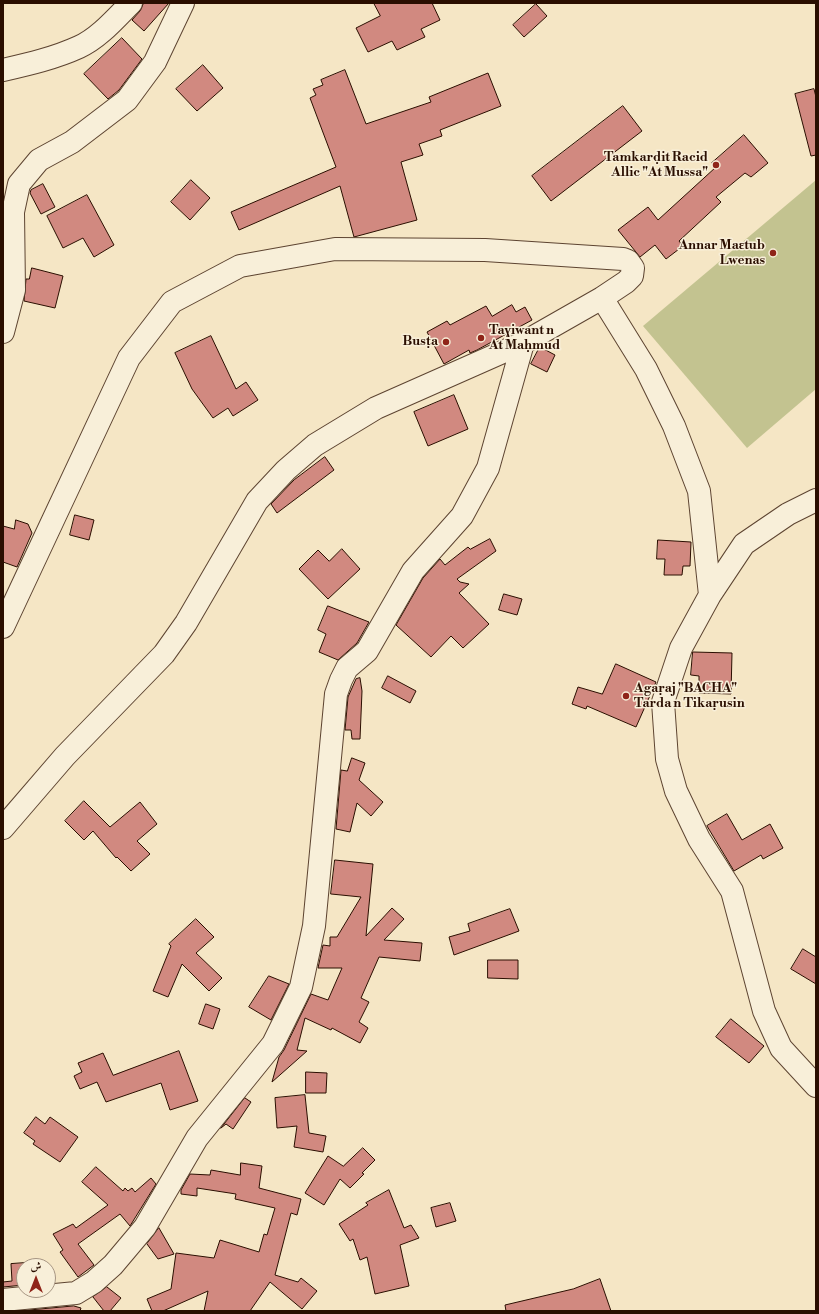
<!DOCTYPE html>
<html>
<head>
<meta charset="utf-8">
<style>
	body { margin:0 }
	#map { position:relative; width:819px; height:1314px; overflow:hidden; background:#f5e6c5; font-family:"Libre Bodoni",Amiri,serif }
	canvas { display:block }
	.frame { position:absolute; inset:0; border:4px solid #2a0e00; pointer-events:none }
	.north { position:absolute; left:16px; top:1258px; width:40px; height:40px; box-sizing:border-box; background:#f8efd9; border:1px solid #a69582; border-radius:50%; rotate:0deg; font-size:11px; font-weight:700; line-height:16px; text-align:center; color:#2a0e00 }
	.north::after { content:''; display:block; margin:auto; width:14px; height:18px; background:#8f2418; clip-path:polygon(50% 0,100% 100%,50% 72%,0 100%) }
</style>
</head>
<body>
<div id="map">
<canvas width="819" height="1314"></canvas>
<div class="frame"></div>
<div class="north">ش</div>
</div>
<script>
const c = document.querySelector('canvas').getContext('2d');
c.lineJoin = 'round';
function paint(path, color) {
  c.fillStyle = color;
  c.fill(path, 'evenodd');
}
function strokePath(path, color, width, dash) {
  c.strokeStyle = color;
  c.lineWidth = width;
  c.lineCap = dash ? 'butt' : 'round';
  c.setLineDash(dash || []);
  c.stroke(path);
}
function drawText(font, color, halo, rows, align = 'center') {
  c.font = font + ' "Libre Bodoni",serif';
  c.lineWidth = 3;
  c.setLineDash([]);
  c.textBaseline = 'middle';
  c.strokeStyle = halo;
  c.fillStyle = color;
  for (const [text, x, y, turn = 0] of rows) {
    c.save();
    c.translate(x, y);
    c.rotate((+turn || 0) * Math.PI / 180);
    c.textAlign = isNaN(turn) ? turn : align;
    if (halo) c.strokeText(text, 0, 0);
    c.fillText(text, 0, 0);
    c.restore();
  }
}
const green = new Path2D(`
	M 816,180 L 816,389 L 747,448 L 643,326 Z`);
const building = new Path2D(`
	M 144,3 L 169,3 L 144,31 L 132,20 L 140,11 Z
	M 374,3 L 432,3 L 440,20 L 421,29 L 425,37 L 397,50 L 392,41 L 368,52 L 356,28 L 380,16 Z
	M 536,4 L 547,16 L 524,37 L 513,25 Z
	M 122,38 L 142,59 L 119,90 L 108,99 L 84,74 Z
	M 203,65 L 223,88 L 197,111 L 176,89 Z
	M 345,70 L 366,124 L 431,102 L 429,97 L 488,73 L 501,106 L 440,130 L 442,136 L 419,144 L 423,155 L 401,162 L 417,220 L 354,237 L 340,186 L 239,230 L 231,212 L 336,167 L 310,98 L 316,95 L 313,89 L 323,85 L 321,80 Z
	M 814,89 L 816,97 L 816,155 L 811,156 L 795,94 Z
	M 623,106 L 642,131 L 551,201 L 532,176 Z
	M 744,135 L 768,163 L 751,177 L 745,173 L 716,197 L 721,202 L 679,241 L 683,246 L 666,259 L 655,245 L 640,257 L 618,230 L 648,207 L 658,220 L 716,167 L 712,163 Z
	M 191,180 L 210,198 L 190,220 L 171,202 Z
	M 43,184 L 55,207 L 41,214 L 30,193 L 31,190 Z
	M 87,195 L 114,245 L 94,257 L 83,238 L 63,248 L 47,216 Z
	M 32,268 L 63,276 L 55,308 L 24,301 L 26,279 L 29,279 Z
	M 512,305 L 516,312 L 525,307 L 532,320 L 477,350 L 470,353 L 469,350 L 444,364 L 427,332 L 447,321 L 450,325 L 486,306 L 492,316 Z
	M 211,336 L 236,389 L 246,382 L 258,400 L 233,416 L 228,408 L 213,418 L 192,389 L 175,353 Z
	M 540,347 L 555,355 L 547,372 L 531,364 Z
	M 454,395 L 468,429 L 428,446 L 414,412 Z
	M 325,457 L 334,470 L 277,513 L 271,504 L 294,480 Z
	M 75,515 L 94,520 L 89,540 L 70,535 Z
	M 16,520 L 28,524 L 32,533 L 17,567 L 3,562 L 3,526 L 14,529 Z
	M 490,539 L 496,551 L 457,579 L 460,582 L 469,584 L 459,593 L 489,624 L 463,648 L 451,636 L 431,657 L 396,625 L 423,578 L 440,559 L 445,565 L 468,547 L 470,549 Z
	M 658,540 L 691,542 L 690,566 L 683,566 L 682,575 L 664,575 L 665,559 L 657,559 Z
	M 342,549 L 360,569 L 328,599 L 299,569 L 318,550 L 329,561 Z
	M 504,594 L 522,599 L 517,615 L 499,610 Z
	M 328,606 L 369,622 L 357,643 L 338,660 L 319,652 L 326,634 L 318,630 Z
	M 693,652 L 732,653 L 731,694 L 699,693 L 699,676 L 691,675 Z
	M 616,664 L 656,682 L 636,727 L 587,706 L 586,709 L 572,704 L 578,687 L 602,694 Z
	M 388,676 L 416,691 L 410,703 L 382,688 Z
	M 360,678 L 362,691 L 360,739 L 352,739 L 351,730 L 345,730 L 348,697 L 356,679 Z
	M 352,758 L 365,763 L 359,780 L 383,802 L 371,816 L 357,803 L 350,832 L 336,829 L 341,770 L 347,771 Z
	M 84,801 L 110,827 L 140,802 L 157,824 L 137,841 L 150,854 L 131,871 L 117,857 L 116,858 L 93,831 L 84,840 L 65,821 Z
	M 727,814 L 742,840 L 770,824 L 783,848 L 763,859 L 761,855 L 734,871 L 707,826 Z
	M 335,860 L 373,864 L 366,936 L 392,908 L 404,919 L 384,940 L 422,943 L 420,961 L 379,957 L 361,998 L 369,1002 L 359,1022 L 368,1028 L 360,1043 L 332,1028 L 331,1030 L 305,1018 L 297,1050 L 307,1051 L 272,1082 L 279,1057 L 284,1050 L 311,994 L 328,1000 L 342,968 L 318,968 L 323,945 L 330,946 L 330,937 L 337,937 L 361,897 L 331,894 Z
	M 510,909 L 519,931 L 454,955 L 449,937 L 470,931 L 468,924 Z
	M 196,919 L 214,937 L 196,953 L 222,978 L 209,991 L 182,964 L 168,997 L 153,991 L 171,946 L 169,944 Z
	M 803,949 L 816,957 L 816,984 L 791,969 Z
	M 488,960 L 518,960 L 518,979 L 488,978 Z
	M 269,976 L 289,984 L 271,1020 L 249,1007 Z
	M 206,1004 L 220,1009 L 213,1029 L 199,1024 Z
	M 731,1019 L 764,1046 L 749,1063 L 716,1037 Z
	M 179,1051 L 198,1101 L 170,1110 L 161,1083 L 106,1102 L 97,1082 L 80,1089 L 74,1076 L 82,1072 L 78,1063 L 103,1053 L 113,1075 Z
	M 306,1072 L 327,1073 L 326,1093 L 306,1093 Z
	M 305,1095 L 309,1133 L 326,1136 L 323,1152 L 294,1147 L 297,1126 L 277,1128 L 275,1098 Z
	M 245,1098 L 251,1102 L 233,1129 L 226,1124 L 221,1128 Z
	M 36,1117 L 45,1124 L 50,1117 L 78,1137 L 60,1162 L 33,1144 L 35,1141 L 24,1133 Z
	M 363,1148 L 375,1160 L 362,1173 L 364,1174 L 350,1188 L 340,1179 L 324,1205 L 305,1193 L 328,1156 L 343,1166 Z
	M 241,1163 L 262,1166 L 259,1188 L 301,1199 L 297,1215 L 291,1213 L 275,1275 L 298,1282 L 301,1278 L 317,1291 L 302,1309 L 270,1282 L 250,1311 L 204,1311 L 208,1291 L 163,1311 L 152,1311 L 147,1299 L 171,1289 L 176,1253 L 214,1258 L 220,1240 L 259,1252 L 264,1234 L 267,1235 L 275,1208 L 235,1199 L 236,1194 L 197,1188 L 197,1196 L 181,1194 L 181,1190 L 190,1174 L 210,1175 L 211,1170 L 240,1175 Z
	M 96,1167 L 123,1191 L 125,1188 L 128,1191 L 132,1188 L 135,1192 L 151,1178 L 156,1184 L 130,1226 L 120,1214 L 78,1244 L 94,1265 L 78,1277 L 60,1252 L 63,1250 L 53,1234 L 73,1224 L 76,1228 L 108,1205 L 82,1182 Z
	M 389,1190 L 404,1228 L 411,1225 L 419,1238 L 400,1245 L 409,1286 L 375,1294 L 367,1257 L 360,1260 L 353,1239 L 350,1241 L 339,1224 L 368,1205 L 366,1203 Z
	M 450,1203 L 456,1221 L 436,1227 L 431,1208 Z
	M 159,1228 L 174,1254 L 158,1259 L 147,1244 Z
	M 25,1263 L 24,1285 L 3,1287 L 3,1282 L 12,1281 L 11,1264 Z
	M 600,1279 L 611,1311 L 506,1311 L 505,1305 L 573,1289 Z
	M 107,1287 L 121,1298 L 110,1311 L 104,1311 L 93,1297 Z
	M 74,1306 L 81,1308 L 80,1311 L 19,1311 Z`);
const minor = new Path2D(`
	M 3,70 C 29,64 55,58 79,47 C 99,38 116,18 131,3
	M 602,298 L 646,369 L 674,426 L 699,491 L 710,595 L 681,648 L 663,702 L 667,759 L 676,791 L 699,839 L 732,891 L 764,1011 L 781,1048 L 816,1086
	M 3,332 L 14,290 L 13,212 L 19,184 L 39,160 L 72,142 L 127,100 L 155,62 L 183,3
	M 710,595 L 744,544 L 788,514 L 816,500
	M 3,627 L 129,358 L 172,302 L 240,266 L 335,249 L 485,250 L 623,259 L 628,261 L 633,268 L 632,276 L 626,282 L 602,298 L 523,343 L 376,408 L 315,445 L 286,470 L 257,501 L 186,623 L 164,654 L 65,756 L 3,828
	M 3,1300 L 76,1293 L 94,1282 L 113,1265 L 145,1227 L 197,1138 L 273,1044 L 301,987 L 314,926 L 336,694 L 341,680 L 347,668 L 367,651 L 413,571 L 462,516 L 488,468 L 523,343`);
const markers = [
	[716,165,4,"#8f2418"],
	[773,253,4,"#8f2418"],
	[481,338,4,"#8f2418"],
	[446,342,4,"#8f2418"],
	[626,696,4,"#8f2418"]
];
const poiNames = [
	["Tamkarḍit Racid",708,158],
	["Allic \"At Mussa\"",708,173],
	["Annar Maɛtub",765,246],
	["Lwenas",765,261],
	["Taɣiwant n",489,331,"left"],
	["At Maḥmud",489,346,"left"],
	["Busṭa",438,342],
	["Agaṛaj \"BACHA\"",634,689,"left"],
	["Tarda n Tikaṛusin",634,704,"left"]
];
paint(green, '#c3c390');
paint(building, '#d18980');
strokePath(building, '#2a0e00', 1);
strokePath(minor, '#5d4431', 24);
strokePath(minor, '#f8efd9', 22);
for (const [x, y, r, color] of markers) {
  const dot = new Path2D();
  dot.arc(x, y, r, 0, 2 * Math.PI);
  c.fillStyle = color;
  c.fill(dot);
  strokePath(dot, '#f8efd9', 1.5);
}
drawText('bold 13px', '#2a0e00', '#f8efd9', poiNames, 'right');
</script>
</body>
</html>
